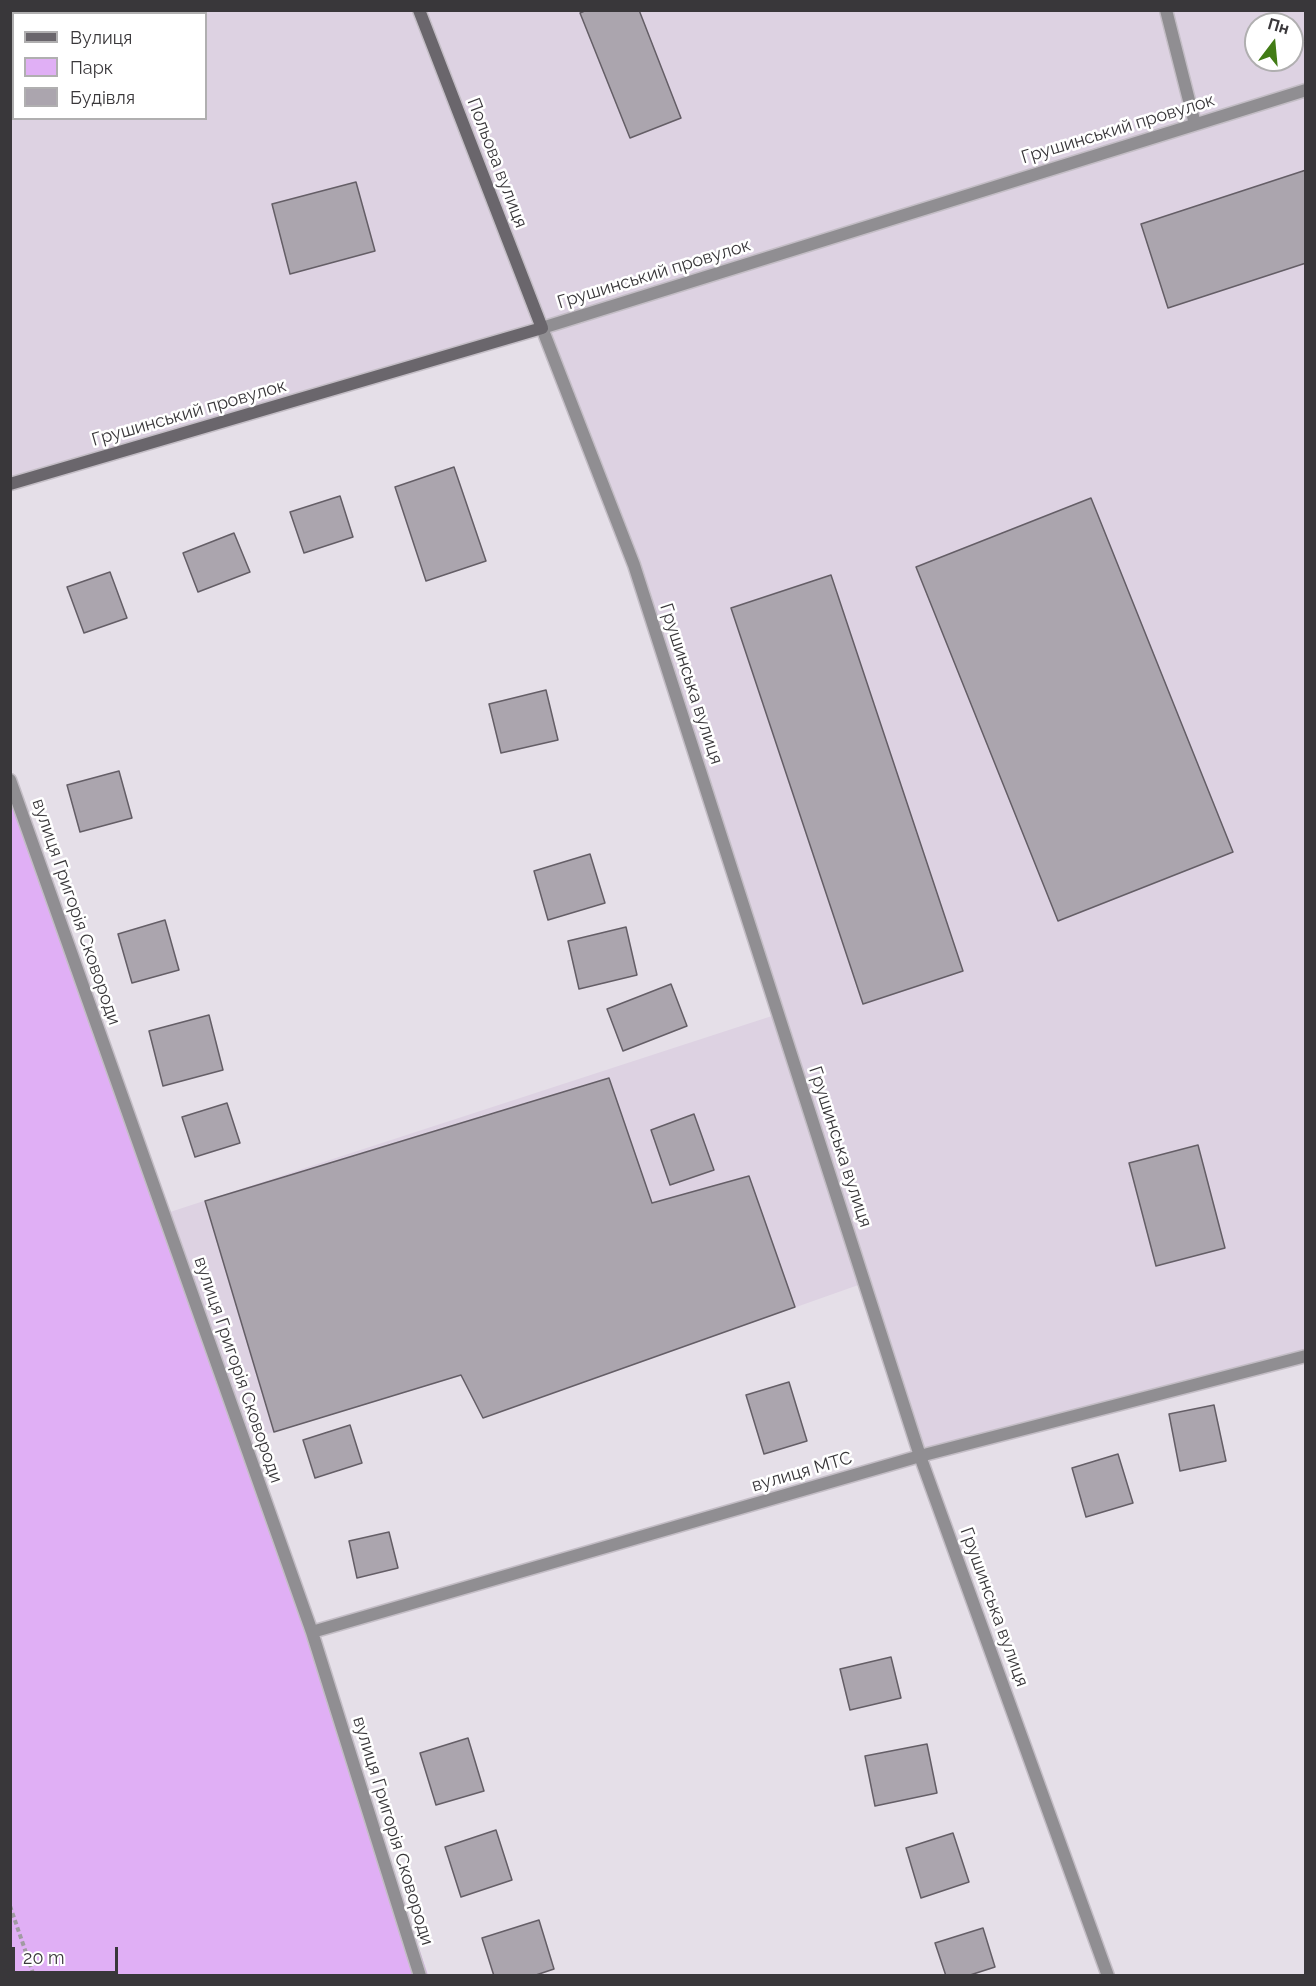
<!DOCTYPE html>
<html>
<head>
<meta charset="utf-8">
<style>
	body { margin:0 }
	#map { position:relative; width:1316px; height:1986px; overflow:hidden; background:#e5dfe8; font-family:Raleway,sans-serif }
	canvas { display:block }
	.frame { position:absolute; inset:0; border:12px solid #39373a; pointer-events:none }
	.legend { position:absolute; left:12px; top:12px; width:195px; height:108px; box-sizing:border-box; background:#fff; border:2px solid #b0afb0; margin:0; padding:8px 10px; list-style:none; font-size:18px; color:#39373a }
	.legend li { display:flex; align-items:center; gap:12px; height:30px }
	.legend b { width:30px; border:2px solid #b0afb0 }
	.north { position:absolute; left:1244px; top:12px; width:60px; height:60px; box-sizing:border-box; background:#fff; border:2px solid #b0afb0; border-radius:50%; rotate:16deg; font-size:16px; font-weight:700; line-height:24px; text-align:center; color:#39373a }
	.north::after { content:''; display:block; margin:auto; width:21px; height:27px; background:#427c16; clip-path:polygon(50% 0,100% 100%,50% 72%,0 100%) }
	.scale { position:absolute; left:12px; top:1947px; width:106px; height:27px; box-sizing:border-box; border:3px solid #39373a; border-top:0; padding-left:8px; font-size:18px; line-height:21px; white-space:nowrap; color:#39373a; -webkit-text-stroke:4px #fff; paint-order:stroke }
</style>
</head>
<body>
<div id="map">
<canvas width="1316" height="1986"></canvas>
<div class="frame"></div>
<ul class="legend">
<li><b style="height:8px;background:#6a666c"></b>Вулиця</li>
<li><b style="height:16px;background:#e0aff5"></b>Парк</li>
<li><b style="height:16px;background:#aba5ae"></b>Будівля</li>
</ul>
<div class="north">Пн</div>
<div class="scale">20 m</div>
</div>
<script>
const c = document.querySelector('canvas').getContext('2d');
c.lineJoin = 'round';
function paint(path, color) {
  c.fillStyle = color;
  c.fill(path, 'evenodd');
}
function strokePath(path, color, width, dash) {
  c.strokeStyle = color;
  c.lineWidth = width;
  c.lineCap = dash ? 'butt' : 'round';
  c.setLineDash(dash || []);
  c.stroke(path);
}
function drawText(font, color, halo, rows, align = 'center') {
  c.font = font + ' Raleway,sans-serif';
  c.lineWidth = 5;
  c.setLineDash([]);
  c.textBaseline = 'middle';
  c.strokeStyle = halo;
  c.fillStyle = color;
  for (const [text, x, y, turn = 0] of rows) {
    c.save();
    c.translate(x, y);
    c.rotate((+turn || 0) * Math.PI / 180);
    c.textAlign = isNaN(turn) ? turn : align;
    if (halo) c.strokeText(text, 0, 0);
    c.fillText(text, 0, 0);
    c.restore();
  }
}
const built = new Path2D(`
	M 10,11 L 1305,11 L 1305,1356 L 920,1456 L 864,1283 L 483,1418 L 460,1376 L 244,1441 L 164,1214 L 778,1014 L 634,565 L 542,328 L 11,484 ZM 14,14 L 206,14 L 206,118 L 14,118 ZM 1256,24 L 1292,24 L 1292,60 L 1256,60 Z`);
const green = new Path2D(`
	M 10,780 L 312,1632 L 428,1975 L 11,1975 Z`);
const building = new Path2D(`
	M 10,10 L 170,10 L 159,14 L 14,14 L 14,54 L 10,55 Z
	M 587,10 L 639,10 L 681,118 L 630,138 L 580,13 Z
	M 1306,170 L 1306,263 L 1168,308 L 1141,224 Z
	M 356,182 L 375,251 L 290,274 L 272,204 Z
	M 454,467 L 486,561 L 426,581 L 395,487 Z
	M 340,496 L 353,537 L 304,553 L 290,512 Z
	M 1091,498 L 1233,852 L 1058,921 L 916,567 Z
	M 234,533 L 250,572 L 198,592 L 183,553 Z
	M 110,572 L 127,618 L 84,633 L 67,587 Z
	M 831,575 L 963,971 L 863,1004 L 731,608 Z
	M 546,690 L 558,740 L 501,753 L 489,704 Z
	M 119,771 L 132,818 L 80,832 L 67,785 Z
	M 590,854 L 605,903 L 548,920 L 534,871 Z
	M 165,920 L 179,970 L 132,983 L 118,934 Z
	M 626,927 L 637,975 L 579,989 L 568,941 Z
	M 671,984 L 687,1026 L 623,1051 L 607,1009 Z
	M 209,1015 L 223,1070 L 163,1086 L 149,1031 Z
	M 609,1078 L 652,1203 L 749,1176 L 795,1307 L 483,1418 L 461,1375 L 274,1432 L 205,1201 Z
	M 227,1103 L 240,1143 L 195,1157 L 182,1117 Z
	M 694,1114 L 714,1170 L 670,1185 L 651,1130 Z
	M 1198,1145 L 1225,1248 L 1156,1266 L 1129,1163 Z
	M 789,1382 L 807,1441 L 764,1454 L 746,1395 Z
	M 1214,1405 L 1226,1461 L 1180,1471 L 1169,1414 Z
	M 350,1425 L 362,1463 L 315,1478 L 303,1440 Z
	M 1118,1454 L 1133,1503 L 1086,1517 L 1072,1468 Z
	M 389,1532 L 398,1568 L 357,1578 L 349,1541 Z
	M 891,1657 L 901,1698 L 850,1710 L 840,1669 Z
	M 468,1738 L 484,1791 L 436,1805 L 420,1753 Z
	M 927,1744 L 937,1793 L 875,1806 L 865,1756 Z
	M 496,1830 L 512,1880 L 461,1897 L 445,1847 Z
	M 953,1833 L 969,1882 L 921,1898 L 906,1848 Z
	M 539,1920 L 554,1969 L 533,1976 L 494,1976 L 482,1938 Z
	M 983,1928 L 995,1967 L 967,1976 L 946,1976 L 935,1943 Z`);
const path = new Path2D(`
	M 10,1906 L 34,1976`);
const service = new Path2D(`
	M 1166,10 L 1195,124
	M 542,328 L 1306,90`);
const minor = new Path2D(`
	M 542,328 L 634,565 L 920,1456 L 1108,1976
	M 10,780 L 312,1632 L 420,1976
	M 312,1632 L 920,1456 L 1306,1356`);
const secondary = new Path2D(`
	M 10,484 L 542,328 L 419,10`);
const streetNames = [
	["Грушинський провулок",1118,129,-17],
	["Польова вулиця",497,163,69],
	["Грушинський провулок",654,274,-17],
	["Грушинський провулок",189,413,-16],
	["Грушинська вулиця",691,684,72],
	["вулиця Григорія Сковороди",76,912,71],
	["Грушинська вулиця",840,1147,72],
	["вулиця Григорія Сковороди",238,1370,71],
	["вулиця МТС",802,1472,-16],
	["Грушинська вулиця",994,1607,70],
	["вулиця Григорія Сковороди",393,1831,73]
];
paint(built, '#ddd2e2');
paint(green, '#e0aff5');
paint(building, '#aba5ae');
strokePath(building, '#645e66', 1.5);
strokePath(service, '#c3bdc5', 15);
strokePath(minor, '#c3bdc5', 15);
strokePath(secondary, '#c3bdc5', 15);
strokePath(path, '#a09ba2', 4, [4.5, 3]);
strokePath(service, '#908e92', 12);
strokePath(minor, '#908e92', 12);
strokePath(secondary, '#6a666c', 12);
drawText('18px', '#39373a', '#fff', streetNames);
</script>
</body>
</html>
